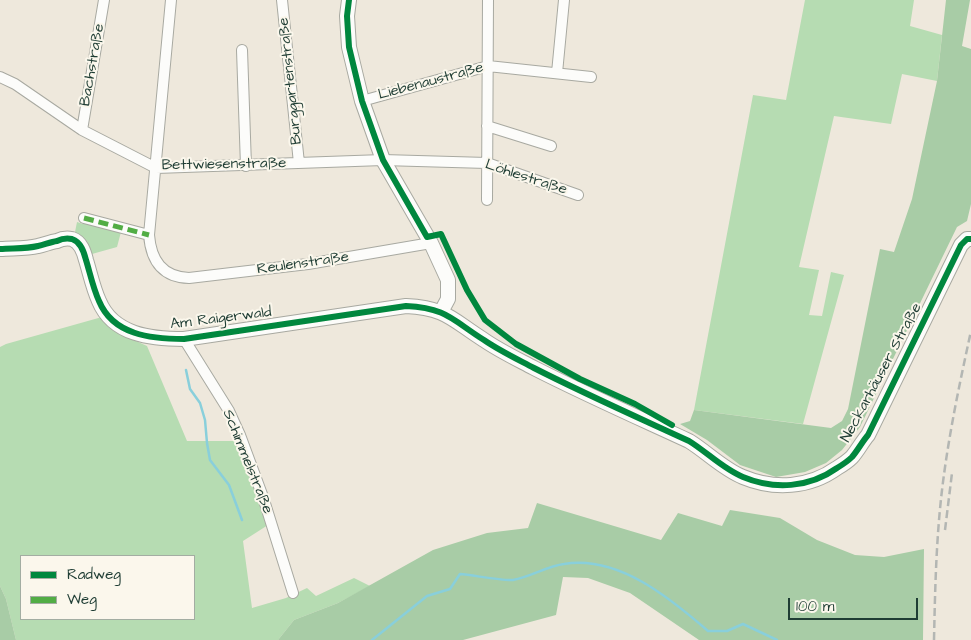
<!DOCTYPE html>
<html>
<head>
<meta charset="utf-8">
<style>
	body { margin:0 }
	#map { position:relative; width:971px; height:640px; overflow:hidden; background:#eee8dc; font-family:"Architects Daughter",sans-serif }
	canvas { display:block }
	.legend { position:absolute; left:20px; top:555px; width:175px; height:65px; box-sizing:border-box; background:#fbf7ec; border:1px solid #a3ada2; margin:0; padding:6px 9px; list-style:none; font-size:15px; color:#1f3d34 }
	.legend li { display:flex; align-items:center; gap:10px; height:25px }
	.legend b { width:25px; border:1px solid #a3ada2 }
	.scale { position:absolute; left:788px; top:598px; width:130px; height:22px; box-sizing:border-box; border:2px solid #1f3d34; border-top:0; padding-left:6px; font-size:15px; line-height:18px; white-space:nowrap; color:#1f3d34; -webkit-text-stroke:4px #fbf7ec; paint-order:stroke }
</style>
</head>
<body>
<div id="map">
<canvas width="971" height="640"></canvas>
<ul class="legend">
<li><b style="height:6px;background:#00873e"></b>Radweg</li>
<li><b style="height:6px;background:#52ad45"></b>Weg</li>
</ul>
<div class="scale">100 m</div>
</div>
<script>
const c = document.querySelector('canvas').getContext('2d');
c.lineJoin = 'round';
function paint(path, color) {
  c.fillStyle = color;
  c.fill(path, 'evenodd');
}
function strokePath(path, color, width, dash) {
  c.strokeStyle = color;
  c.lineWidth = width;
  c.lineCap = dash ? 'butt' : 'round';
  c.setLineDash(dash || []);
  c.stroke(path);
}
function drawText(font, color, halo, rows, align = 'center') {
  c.font = font + ' "Architects Daughter",sans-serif';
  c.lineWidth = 4;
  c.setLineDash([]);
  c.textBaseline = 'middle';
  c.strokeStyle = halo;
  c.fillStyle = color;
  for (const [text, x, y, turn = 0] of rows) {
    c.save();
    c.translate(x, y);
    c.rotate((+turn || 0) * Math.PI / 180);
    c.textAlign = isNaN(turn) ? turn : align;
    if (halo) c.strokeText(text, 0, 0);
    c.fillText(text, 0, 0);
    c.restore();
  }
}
const green = new Path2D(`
	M 805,0 L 914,0 L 910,26 L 942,35 L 937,81 L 902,74 L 891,124 L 834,116 L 799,267 L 819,270 L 809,315 L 822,316 L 831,272 L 844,275 L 803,424 L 694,410 L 753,95 L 786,100 Z
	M 77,222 L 83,224 L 85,222 L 121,232 L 117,247 L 92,254 L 87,241 L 75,232 Z
	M 102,317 L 116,332 L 147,346 L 187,441 L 236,441 L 268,525 L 243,541 L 252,608 L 286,598 L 307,588 L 316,596 L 354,578 L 370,586 L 338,603 L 294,620 L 278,640 L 16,640 L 6,599 L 0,586 L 0,347 L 6,344 ZM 21,556 L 194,556 L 194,619 L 21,619 Z`);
const forest = new Path2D(`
	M 946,0 L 970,0 L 962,46 L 971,49 L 971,204 L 967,221 L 957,227 L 860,427 L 842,450 L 826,463 L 805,472 L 776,477 L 740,465 L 707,440 L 680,424 L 690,421 L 694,410 L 831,428 L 842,421 L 848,409 L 880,249 L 894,252 L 912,199 L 937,81 Z
	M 537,503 L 661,540 L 678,513 L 722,526 L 730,510 L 780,518 L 817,540 L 855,555 L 884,557 L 924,549 L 923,640 L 699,640 L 630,593 L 588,578 L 563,577 L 556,615 L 463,640 L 278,640 L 294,620 L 338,603 L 433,550 L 487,533 L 528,528 Z
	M 0,586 L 6,599 L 16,640 L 0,640 Z`);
const stream = new Path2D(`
	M 186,370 L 190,389 L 200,403 L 205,420 L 207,443 L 210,460 L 229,485 L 242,520
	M 372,640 L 427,596 L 450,589 L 460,574 C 473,575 502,581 513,580 C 531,577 547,566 564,564 C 618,555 670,598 708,631 L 727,631 L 743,624 L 777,640`);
const street = new Path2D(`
	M 171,0 L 149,235 C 151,260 162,277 189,278 L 308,264 L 431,243
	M 282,0 L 299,163
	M 242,50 L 246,166
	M 557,73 L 564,0
	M 0,77 L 15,84 L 82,130 L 156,168 L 383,160 L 487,163 L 578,195
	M 362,101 L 488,66 L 591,77
	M 487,126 L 551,146
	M 82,130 L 104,0
	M 487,200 L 488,0
	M 84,218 L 149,235
	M 184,339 L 229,411 L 240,435 L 263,497 L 293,593`);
const secondary = new Path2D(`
	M 349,0 L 347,16 L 349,47 L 362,101 L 383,160 L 431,243 L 448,280 L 448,299 L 441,312
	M 0,249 C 13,248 26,249 38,246 C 44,245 50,242 57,241 C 61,239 67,238 72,239 C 81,242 84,252 86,260 C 90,273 93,288 99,301 C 113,335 151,339 184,339 L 406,306 C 447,308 452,320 484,340 C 500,351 517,359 534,368 C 585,394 637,417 689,441 C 707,452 723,469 743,477 C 774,490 809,488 837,468 C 842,465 848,461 852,457 C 858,450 862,442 868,435 L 961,245 L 967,239 L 971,239`);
const rail = new Path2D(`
	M 945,530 L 952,473
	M 934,640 C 935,593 936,546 941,499 C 947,443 959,386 971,331`);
const quiet = new Path2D(`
	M 84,218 L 149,235`);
const cycleway = new Path2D(`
	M 349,0 L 347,16 L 349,47 L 362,101 L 383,160 L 427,237 L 441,234 L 467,290 L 485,320 L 516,344 L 580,379 L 635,404 L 672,425
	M 0,249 C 13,248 26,249 38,246 C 44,245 50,242 57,241 C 61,239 67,238 72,239 C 81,242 84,252 86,260 C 90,273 93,288 99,301 C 113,335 151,339 184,339 L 406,306 C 447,308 452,320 484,340 C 500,351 517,359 534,368 C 585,394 637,417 689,441 C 707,452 723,469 743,477 C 774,490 809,488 837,468 C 842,465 848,461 852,457 C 858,450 862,442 868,435 L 961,245 L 967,239 L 971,239`);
const streetNames = [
	["Bachstraße",93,65,-80],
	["Burggartenstraße",291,81,-96],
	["Liebenaustraße",431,82,-15],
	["Bettwiesenstraße",224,165,-1],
	["Löhlestraße",526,178,18],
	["Reulenstraße",303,264,-8],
	["Am Raigerwald",221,319,-7],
	["Neckarhäuser Straße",882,373,-62],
	["Schimmelstraße",247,462,68]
];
paint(green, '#b6dcb2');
paint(forest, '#a8cca6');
strokePath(stream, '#89cfdb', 2.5);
strokePath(street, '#a8a9a1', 12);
strokePath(secondary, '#a8a9a1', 16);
strokePath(street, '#fcfcfa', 10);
strokePath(secondary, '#fcfcfa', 14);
strokePath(rail, '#b3b6b3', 2.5, [8, 4]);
strokePath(quiet, '#52ad45', 5, [10, 5]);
strokePath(cycleway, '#00873e', 6);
drawText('15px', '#1f3d34', '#fbf7ec', streetNames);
</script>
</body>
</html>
